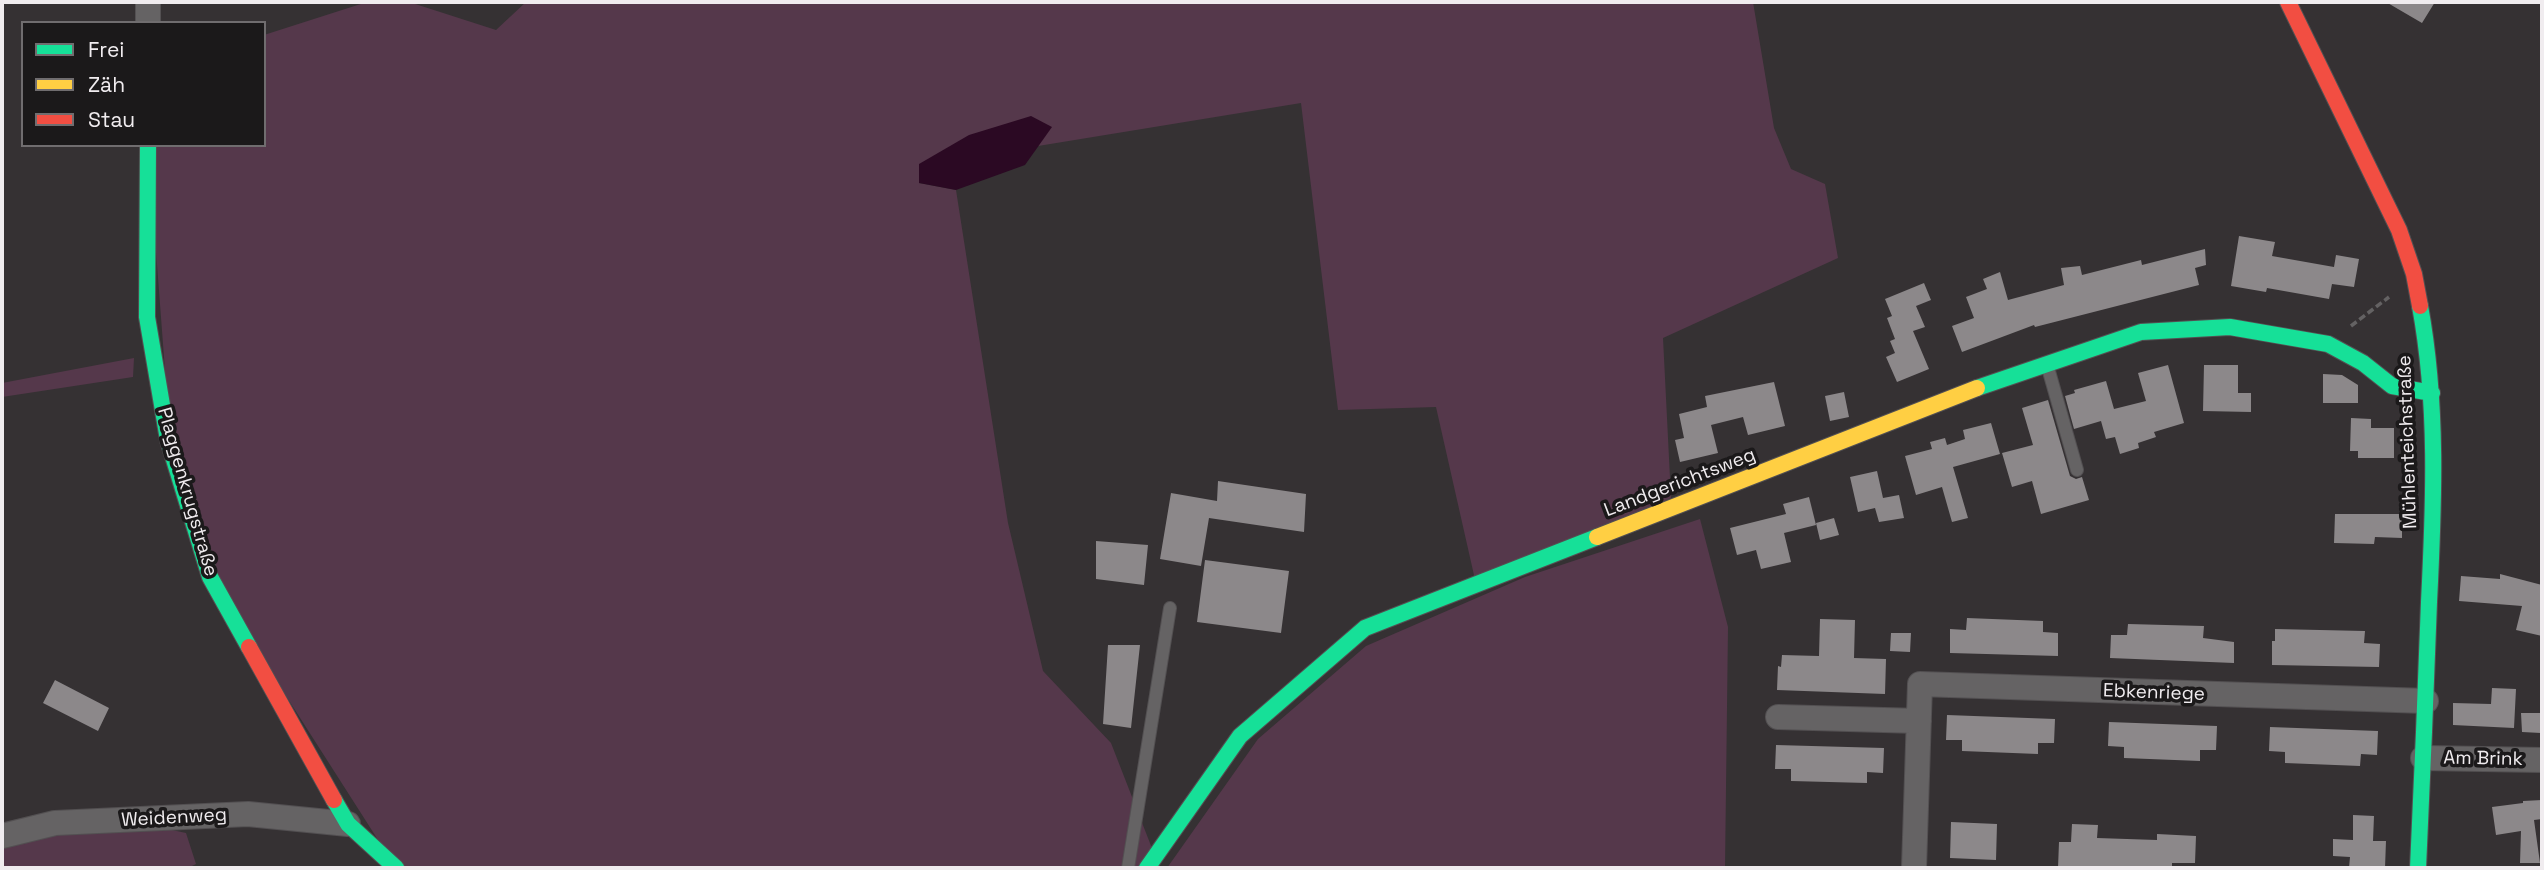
<!DOCTYPE html>
<html>
<head>
<meta charset="utf-8">
<style>
	body { margin:0 }
	#map { position:relative; width:2544px; height:870px; overflow:hidden; background:#353133; font-family:"Space Grotesk",sans-serif }
	canvas { display:block }
	.frame { position:absolute; inset:0; border:4px solid #f0ecef; pointer-events:none }
	.legend { position:absolute; left:21px; top:21px; width:245px; height:126px; box-sizing:border-box; background:#1b191a; border:2px solid #706d6f; margin:0; padding:9px 12px; list-style:none; font-size:21px; color:#f0ecef }
	.legend li { display:flex; align-items:center; gap:14px; height:35px }
	.legend b { width:35px; border:2px solid #706d6f }
</style>
</head>
<body>
<div id="map">
<canvas width="2544" height="870"></canvas>
<div class="frame"></div>
<ul class="legend">
<li><b style="height:9px;background:#16e098"></b>Frei</li>
<li><b style="height:9px;background:#ffcf43"></b>Zäh</li>
<li><b style="height:9px;background:#f24e42"></b>Stau</li>
</ul>
</div>
<script>
const c = document.querySelector('canvas').getContext('2d');
c.lineJoin = 'round';
function paint(path, color) {
  c.fillStyle = color;
  c.fill(path, 'evenodd');
}
function strokePath(path, color, width, dash) {
  c.strokeStyle = color;
  c.lineWidth = width;
  c.lineCap = dash ? 'butt' : 'round';
  c.setLineDash(dash || []);
  c.stroke(path);
}
function drawText(font, color, halo, rows, align = 'center') {
  c.font = font + ' "Space Grotesk",sans-serif';
  c.lineWidth = 7;
  c.setLineDash([]);
  c.textBaseline = 'middle';
  c.strokeStyle = halo;
  c.fillStyle = color;
  for (const [text, x, y, turn = 0] of rows) {
    c.save();
    c.translate(x, y);
    c.rotate((+turn || 0) * Math.PI / 180);
    c.textAlign = isNaN(turn) ? turn : align;
    if (halo) c.strokeText(text, 0, 0);
    c.fillText(text, 0, 0);
    c.restore();
  }
}
const green = new Path2D(`
	M 367,2 L 409,2 L 496,30 L 526,2 L 1753,2 L 1774,128 L 1791,169 L 1825,184 L 1838,258 L 1663,338 L 1671,498 L 1476,584 L 1436,407 L 1338,410 L 1301,103 L 1038,146 L 919,183 L 956,190 L 1008,523 L 1043,671 L 1111,743 L 1155,856 L 1147,868 L 396,868 L 210,577 L 171,450 L 148,145 L 264,145 L 264,35 Z
	M 134,358 L 133,377 L 2,397 L 2,383 Z
	M 1700,519 L 1728,627 L 1725,868 L 1167,868 L 1258,739 L 1366,646 L 1525,577 Z
	M 158,827 L 186,833 L 196,864 L 188,868 L 2,868 L 2,846 L 59,834 Z`);
const water = new Path2D(`
	M 1031,116 L 1052,127 L 1025,165 L 956,190 L 919,183 L 919,164 L 969,135 Z`);
const building = new Path2D(`
	M 2386,2 L 2435,2 L 2422,23 Z
	M 2239,236 L 2275,242 L 2272,256 L 2334,267 L 2336,255 L 2359,259 L 2354,287 L 2332,284 L 2329,299 L 2267,288 L 2266,292 L 2231,286 Z
	M 2205,249 L 2206,265 L 2195,268 L 2199,285 L 2035,327 L 2034,325 L 1962,352 L 1952,326 L 1974,318 L 1966,297 L 1987,289 L 1983,279 L 2000,272 L 2008,300 L 2064,285 L 2061,268 L 2080,266 L 2082,275 L 2141,260 L 2142,265 Z
	M 1924,283 L 1931,300 L 1916,306 L 1925,327 L 1913,331 L 1929,369 L 1897,382 L 1886,357 L 1895,353 L 1890,341 L 1895,339 L 1887,318 L 1892,316 L 1885,299 Z
	M 2168,365 L 2184,423 L 2154,432 L 2156,437 L 2138,443 L 2139,448 L 2120,454 L 2115,437 L 2106,439 L 2101,421 L 2074,429 L 2065,396 L 2075,393 L 2074,390 L 2106,381 L 2114,409 L 2146,401 L 2138,373 Z
	M 2204,365 L 2238,365 L 2238,393 L 2251,393 L 2251,412 L 2203,411 Z
	M 2323,374 L 2342,375 L 2358,385 L 2358,403 L 2323,403 Z
	M 1774,382 L 1785,426 L 1748,435 L 1743,417 L 1711,425 L 1718,453 L 1680,462 L 1675,440 L 1684,438 L 1679,414 L 1707,407 L 1705,396 Z
	M 1844,392 L 1849,417 L 1830,421 L 1825,396 Z
	M 2048,400 L 2070,476 L 2076,479 L 2082,477 L 2089,500 L 2041,514 L 2032,481 L 2012,487 L 2002,453 L 2033,445 L 2022,408 Z
	M 2351,418 L 2371,419 L 2371,428 L 2394,428 L 2394,458 L 2358,458 L 2358,451 L 2350,451 Z
	M 1991,423 L 2000,454 L 1953,467 L 1968,518 L 1952,522 L 1942,487 L 1916,495 L 1905,456 L 1932,449 L 1930,442 L 1945,438 L 1947,445 L 1965,439 L 1963,430 Z
	M 1877,471 L 1883,498 L 1899,495 L 1904,518 L 1879,522 L 1875,508 L 1858,512 L 1850,477 Z
	M 1218,481 L 1306,494 L 1304,532 L 1209,518 L 1201,566 L 1160,559 L 1171,493 L 1217,501 Z
	M 1809,497 L 1816,525 L 1784,533 L 1791,562 L 1761,569 L 1756,550 L 1737,555 L 1730,528 L 1786,514 L 1783,504 Z
	M 2335,514 L 2402,514 L 2402,538 L 2375,537 L 2374,544 L 2334,543 Z
	M 1834,518 L 1839,535 L 1820,540 L 1816,523 Z
	M 1096,541 L 1148,545 L 1144,585 L 1096,579 Z
	M 1205,560 L 1289,571 L 1281,633 L 1197,622 Z
	M 2500,574 L 2542,585 L 2542,636 L 2516,630 L 2522,606 L 2459,601 L 2461,576 L 2500,579 Z
	M 1967,618 L 2043,621 L 2043,632 L 2058,633 L 2058,656 L 1950,653 L 1950,629 L 1966,630 Z
	M 1820,619 L 1855,620 L 1854,658 L 1886,659 L 1885,694 L 1777,690 L 1778,666 L 1781,667 L 1782,655 L 1819,656 Z
	M 2128,624 L 2204,626 L 2203,638 L 2234,642 L 2234,663 L 2110,658 L 2111,635 L 2127,635 Z
	M 2275,629 L 2365,631 L 2364,643 L 2380,644 L 2379,667 L 2272,665 L 2272,641 L 2275,641 Z
	M 1891,633 L 1911,633 L 1910,652 L 1890,651 Z
	M 1108,645 L 1140,645 L 1131,728 L 1103,724 Z
	M 55,680 L 109,708 L 98,731 L 43,703 Z
	M 2492,688 L 2516,689 L 2514,728 L 2453,725 L 2453,703 L 2491,704 Z
	M 2521,713 L 2541,713 L 2541,733 L 2522,732 Z
	M 1947,715 L 2055,719 L 2054,743 L 2038,743 L 2038,754 L 1962,751 L 1962,740 L 1946,740 Z
	M 2109,722 L 2217,726 L 2216,750 L 2200,750 L 2200,761 L 2124,758 L 2124,747 L 2108,746 Z
	M 2270,727 L 2378,731 L 2377,755 L 2361,754 L 2360,766 L 2285,763 L 2285,752 L 2269,751 Z
	M 1776,745 L 1884,748 L 1883,773 L 1867,772 L 1867,783 L 1791,781 L 1791,769 L 1775,769 Z
	M 2542,800 L 2542,819 L 2534,820 L 2540,863 L 2520,863 L 2521,831 L 2496,835 L 2492,807 L 2523,803 L 2523,801 Z
	M 2353,815 L 2374,816 L 2373,841 L 2386,841 L 2385,868 L 2349,868 L 2350,857 L 2333,856 L 2333,839 L 2353,840 Z
	M 1951,822 L 1997,824 L 1996,860 L 1950,858 Z
	M 2072,824 L 2098,825 L 2097,838 L 2157,840 L 2157,834 L 2196,836 L 2195,863 L 2172,863 L 2172,868 L 2058,868 L 2059,842 L 2071,842 Z`);
const path = new Path2D(`
	M 2351,326 L 2389,297`);
const lane = new Path2D(`
	M 2048,368 L 2077,470
	M 1128,868 L 1170,608`);
const street = new Path2D(`
	M 148,23 L 148,2
	M 1778,717 L 1919,721
	M 2423,758 L 2542,760
	M 2,836 L 55,823 L 248,814 L 348,824
	M 1914,868 L 1920,684 L 2426,701`);
const fast = new Path2D(`
	M 148,145 L 147,317 L 168,440 L 210,577 L 249,647
	M 1977,388 L 2141,332 L 2230,327 L 2328,344 L 2363,363 L 2392,386 L 2432,393
	M 334,800 L 348,824 L 396,868
	M 1147,868 L 1240,736 L 1365,628 L 1597,537
	M 2418,868 C 2422,779 2426,691 2429,602 C 2434,503 2438,404 2420,306`);
const slow = new Path2D(`
	M 1597,537 L 1977,388`);
const jam = new Path2D(`
	M 2288,2 L 2399,230 L 2414,274 L 2420,306
	M 249,647 L 334,800`);
const streetNames = [
	["Mühlenteichstraße",2408,442,-92],
	["Landgerichtsweg",1680,483,-21],
	["Plaggenkrugstraße",187,492,74],
	["Ebkenriege",2154,693,2],
	["Am Brink",2483,759,1],
	["Weidenweg",174,818,-3]
];
paint(green, '#55384b');
paint(water, '#2b0923');
paint(building, '#8c888a');
strokePath(lane, '#535052', 14);
strokePath(street, '#535052', 26);
strokePath(fast, '#535052', 18);
strokePath(slow, '#535052', 18);
strokePath(jam, '#535052', 18);
strokePath(path, '#646263', 3.5, [7, 3.5]);
strokePath(lane, '#656364', 12);
strokePath(street, '#656364', 24);
strokePath(fast, '#16e098', 16);
strokePath(slow, '#ffcf43', 16);
strokePath(jam, '#f24e42', 16);
drawText('19px', '#f0ecef', '#1b191a', streetNames);
</script>
</body>
</html>
